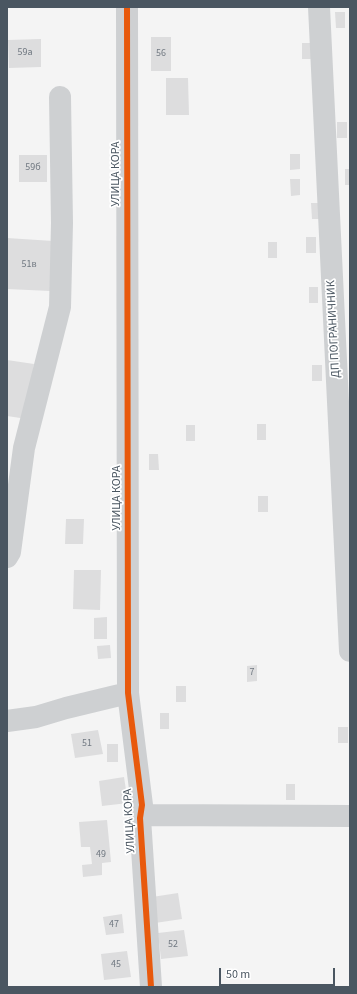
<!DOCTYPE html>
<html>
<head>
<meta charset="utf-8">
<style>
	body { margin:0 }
	#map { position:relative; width:357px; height:994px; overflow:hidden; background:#f4f4f4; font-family:"Source Sans 3",sans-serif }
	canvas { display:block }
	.frame { position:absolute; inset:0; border:8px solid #4a5661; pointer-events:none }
	.scale { position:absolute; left:219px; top:968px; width:116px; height:18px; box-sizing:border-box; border:2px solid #4a5661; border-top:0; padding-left:5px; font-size:12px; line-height:14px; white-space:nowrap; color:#4a5661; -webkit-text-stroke:3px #fff; paint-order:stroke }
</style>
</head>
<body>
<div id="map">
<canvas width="357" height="994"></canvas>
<div class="frame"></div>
<div class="scale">50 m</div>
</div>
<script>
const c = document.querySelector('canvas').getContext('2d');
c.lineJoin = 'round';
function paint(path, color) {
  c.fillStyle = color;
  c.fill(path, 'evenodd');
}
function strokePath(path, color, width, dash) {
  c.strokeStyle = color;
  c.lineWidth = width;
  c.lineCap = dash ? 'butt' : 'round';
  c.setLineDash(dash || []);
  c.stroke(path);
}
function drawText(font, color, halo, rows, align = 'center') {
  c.font = font + ' "Source Sans 3",sans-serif';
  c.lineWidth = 3.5;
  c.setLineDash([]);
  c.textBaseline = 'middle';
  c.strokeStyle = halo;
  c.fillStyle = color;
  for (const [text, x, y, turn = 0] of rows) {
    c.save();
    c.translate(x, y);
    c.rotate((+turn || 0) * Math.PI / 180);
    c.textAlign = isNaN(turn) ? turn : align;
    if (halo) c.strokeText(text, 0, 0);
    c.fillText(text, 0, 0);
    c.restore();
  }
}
const building = new Path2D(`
	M 335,12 L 345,12 L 345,28 L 336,28 Z
	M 151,37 L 171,37 L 171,71 L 151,71 Z
	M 41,39 L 41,67 L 9,68 L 8,40 Z
	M 302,43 L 311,43 L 311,59 L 302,59 Z
	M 166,78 L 188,78 L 189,115 L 166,115 Z
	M 337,122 L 347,122 L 347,138 L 337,138 Z
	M 290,154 L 300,154 L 300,169 L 290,170 Z
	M 19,155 L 47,155 L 47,182 L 19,182 Z
	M 345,169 L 350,169 L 350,185 L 345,185 Z
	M 290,179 L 300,179 L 300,195 L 291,196 Z
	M 311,203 L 321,203 L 321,219 L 312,219 Z
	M 306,237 L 316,237 L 316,253 L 306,253 Z
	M 7,238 L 53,241 L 50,291 L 7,289 Z
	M 268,242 L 277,242 L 277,258 L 268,258 Z
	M 309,287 L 318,287 L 318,303 L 309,303 Z
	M 7,360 L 34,364 L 27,419 L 7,416 Z
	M 312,365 L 322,365 L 322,381 L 312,381 Z
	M 257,424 L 266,424 L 266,440 L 257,440 Z
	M 186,425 L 195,425 L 195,441 L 186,441 Z
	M 149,454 L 158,454 L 159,470 L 149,470 Z
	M 258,496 L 268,496 L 268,512 L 258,512 Z
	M 66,519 L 84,519 L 83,544 L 65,544 Z
	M 74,570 L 101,570 L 100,610 L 73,609 Z
	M 107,617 L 107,639 L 94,639 L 94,618 Z
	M 110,645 L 111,658 L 98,659 L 97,646 Z
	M 257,665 L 257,681 L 247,682 L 247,666 Z
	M 176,686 L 186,686 L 186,702 L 176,702 Z
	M 160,713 L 169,713 L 169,729 L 160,729 Z
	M 338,727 L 348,727 L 348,743 L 338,743 Z
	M 98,730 L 103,754 L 75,758 L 71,734 Z
	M 107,744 L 118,744 L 118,762 L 107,762 Z
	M 124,777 L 128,803 L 102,806 L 99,781 Z
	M 286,784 L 295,784 L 295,800 L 286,800 Z
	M 107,820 L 111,862 L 102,863 L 102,875 L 83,877 L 82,865 L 92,864 L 90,847 L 81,847 L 79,822 Z
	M 178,893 L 182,919 L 155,923 L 152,897 Z
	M 122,914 L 124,933 L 106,935 L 103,917 Z
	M 184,930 L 188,956 L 161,959 L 158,933 Z
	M 127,951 L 131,977 L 104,980 L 101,954 Z`);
const minor = new Path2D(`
	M 127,7 L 128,693 L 142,805 L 140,818 L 151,987
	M 319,7 L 350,651
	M 7,557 L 10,552 L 24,448 L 60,307 L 62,223 L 60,97
	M 7,721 L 36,717 L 66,708 L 128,693
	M 140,818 L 151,815 L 350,816`);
const cycleway = new Path2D(`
	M 127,7 L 128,693 L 142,805 L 140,818 L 151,987`);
const numberNames = [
	["59а",25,53],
	["56",161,54],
	["59б",33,168],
	["51в",29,265],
	["7",252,673],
	["51",87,744],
	["49",101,855],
	["47",114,925],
	["52",173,945],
	["45",116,965]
];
const streetNames = [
	["УЛИЦА КОРА",116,174,-90],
	["ДП ПОГРАНИЧНИК",334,329,-93],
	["УЛИЦА КОРА",117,498,-90],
	["УЛИЦА КОРА",130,821,-93]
];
paint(building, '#ddddde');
strokePath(minor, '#ced0d2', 22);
strokePath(cycleway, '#e8590c', 6);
drawText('10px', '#707881', null, numberNames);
drawText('12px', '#4a5661', '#fff', streetNames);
</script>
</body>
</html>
